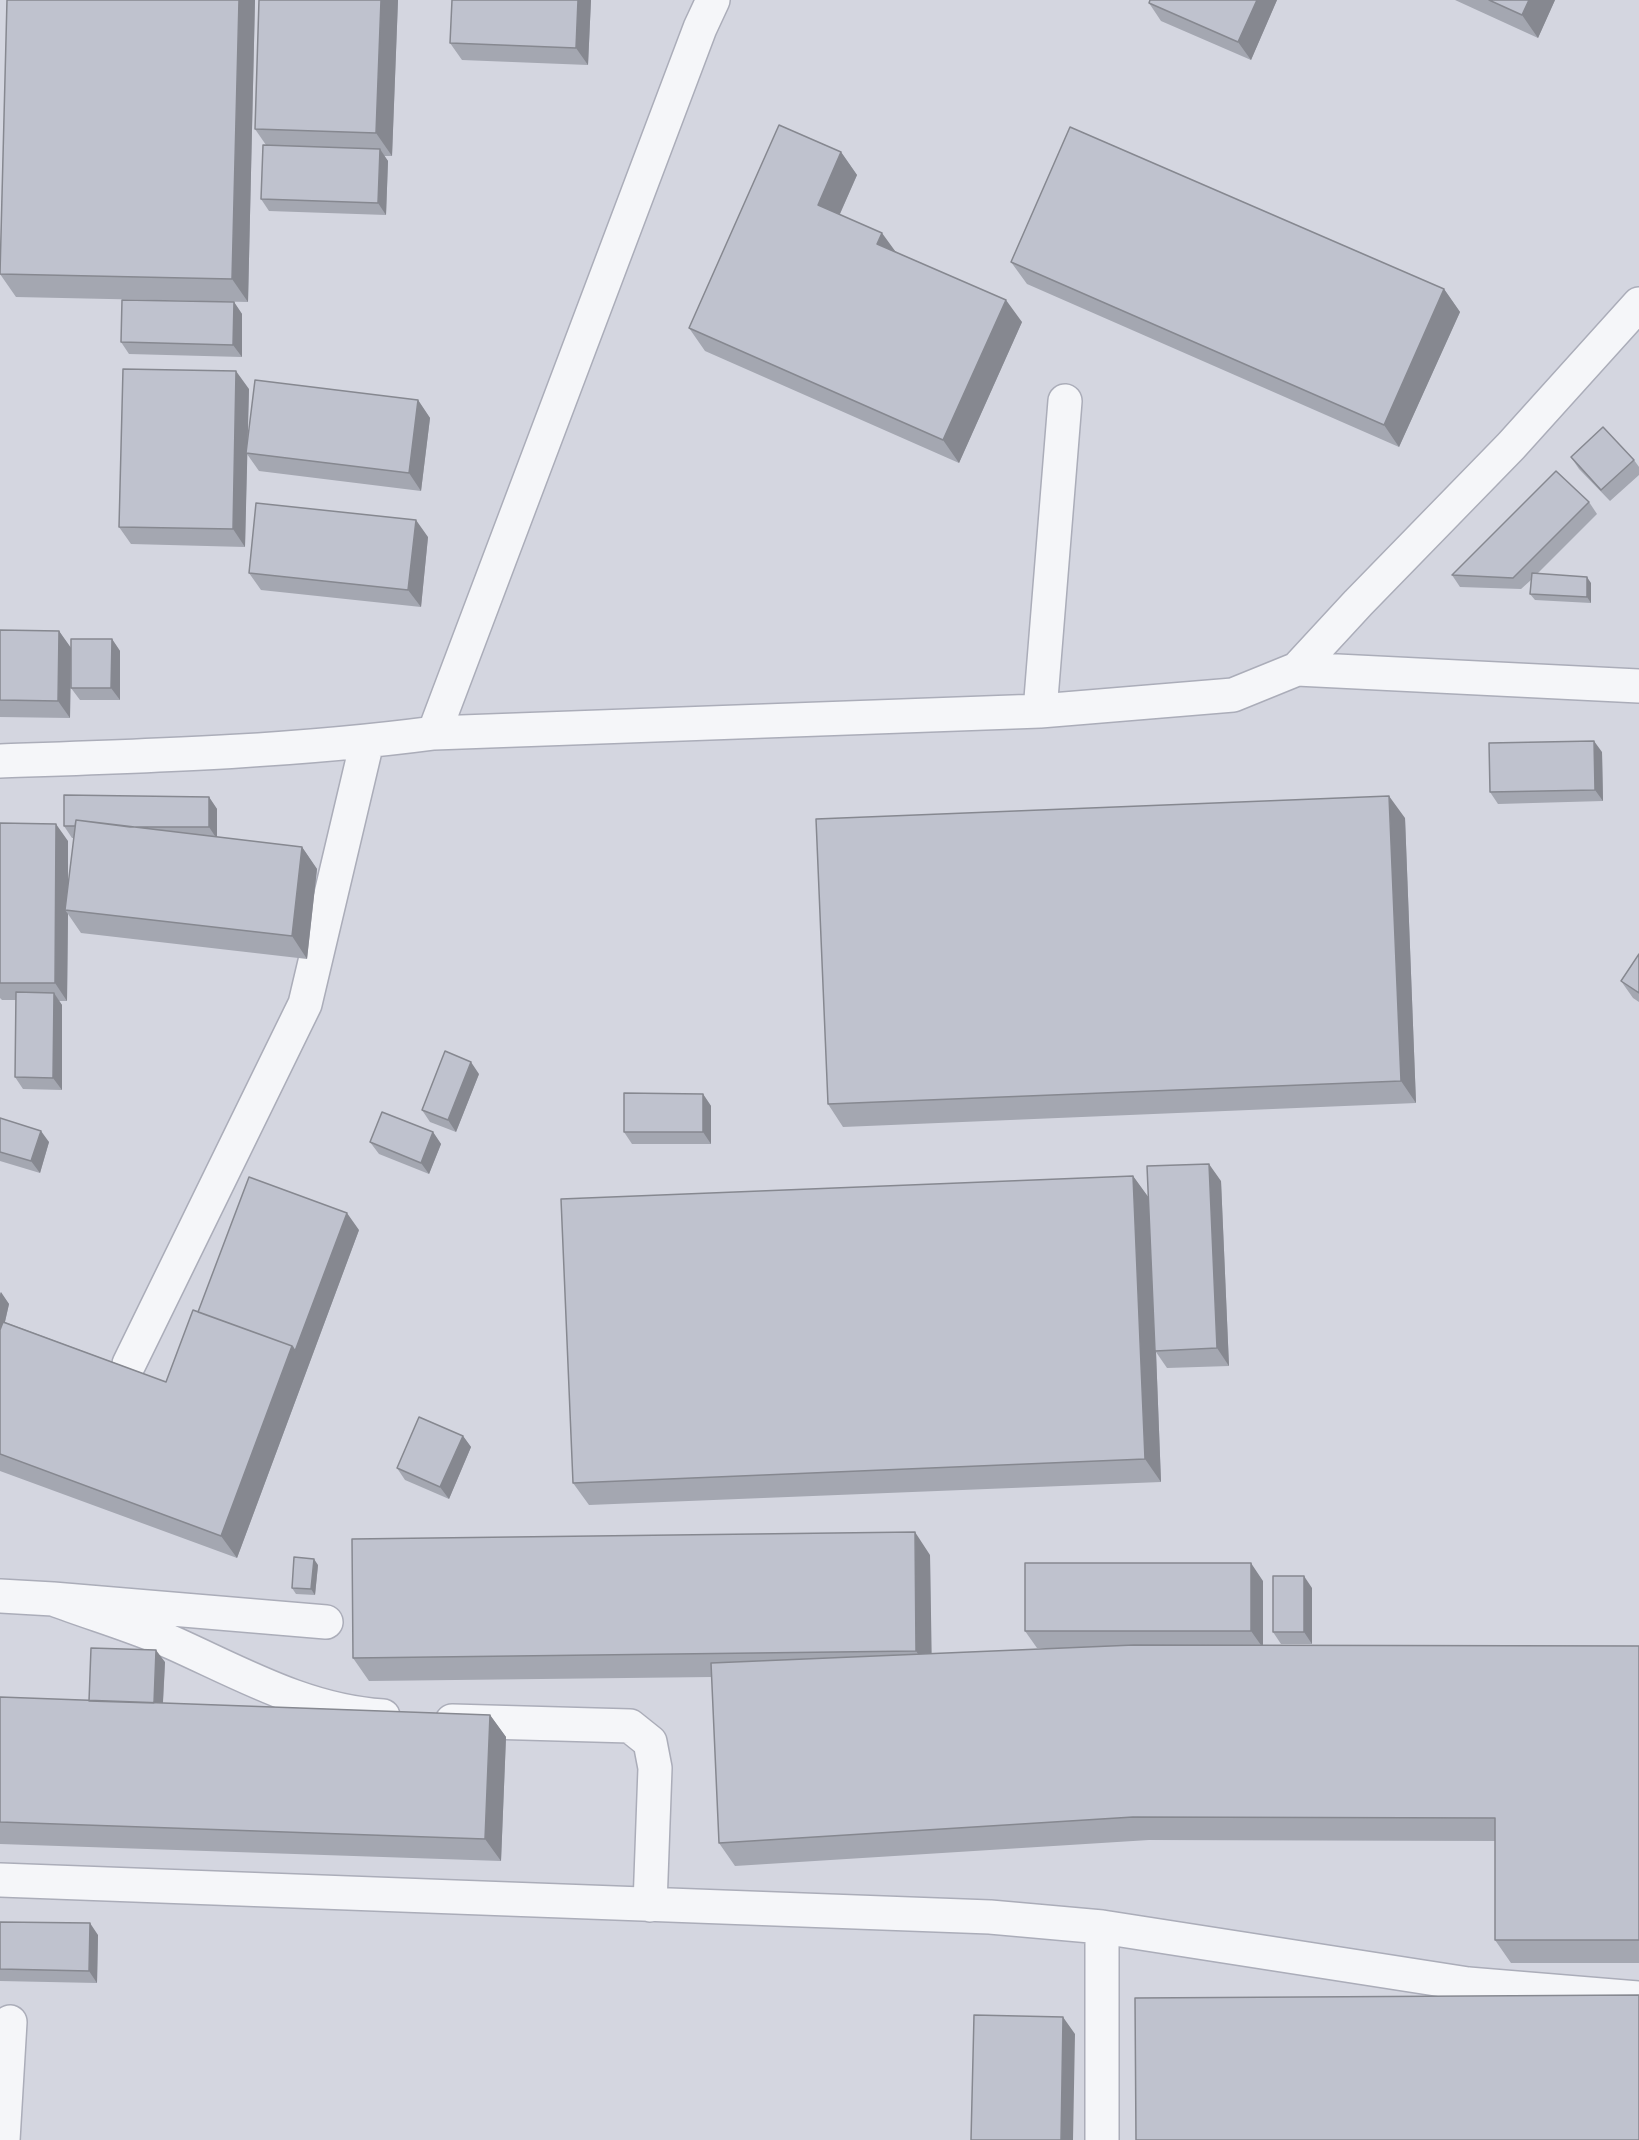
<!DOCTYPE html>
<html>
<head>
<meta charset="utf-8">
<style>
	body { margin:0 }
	canvas { display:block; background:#e2e4eb }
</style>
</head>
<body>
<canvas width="1639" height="2140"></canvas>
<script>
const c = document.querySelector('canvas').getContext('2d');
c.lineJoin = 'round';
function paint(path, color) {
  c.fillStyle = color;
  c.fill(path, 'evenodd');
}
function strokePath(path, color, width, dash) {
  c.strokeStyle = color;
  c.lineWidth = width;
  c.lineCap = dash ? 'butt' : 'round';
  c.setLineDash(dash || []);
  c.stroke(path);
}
const built = new Path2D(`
	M 0,0 L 1639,0 L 1639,2140 L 0,2140 Z`);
const minor = new Path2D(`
	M 1297,669 L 1639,686
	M 1040,711 L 1065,401
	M 434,733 L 700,28 L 713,0
	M 0,761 C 145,756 290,752 434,733 L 1040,711 L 1233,695 L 1297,669 L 1358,603 L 1511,446 L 1639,304
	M 129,1364 L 305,1004 L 367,742
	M 0,1596 L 53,1599 L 326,1622
	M 53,1599 C 93,1614 135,1626 173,1643 C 242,1674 306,1711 383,1716
	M 452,1721 L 630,1726 L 650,1742 L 655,1768 L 650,1905
	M 0,1880 L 990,1917 L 1102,1927 L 1468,1984 L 1639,1998
	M 1102,1927 L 1102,2140
	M 3,2140 L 10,2022`);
const wall = new Path2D(`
	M 7,0 L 255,0 L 248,302 L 16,297 L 0,274 Z
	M 259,0 L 398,0 L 392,156 L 384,156 L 388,161 L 386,215 L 269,211 L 261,199 L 266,145 L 255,129 Z
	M 591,0 L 588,65 L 462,60 L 450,43 Z
	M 1150,0 L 1277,0 L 1251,60 L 1161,21 L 1149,3 Z
	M 1455,0 L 1555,0 L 1538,38 Z
	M 841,152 L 857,175 L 840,214 L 895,251 L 1022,322 L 959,463 L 705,351 L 689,328 Z
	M 1011,262 L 1444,289 L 1460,312 L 1399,447 L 1027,284 Z
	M 234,302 L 242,314 L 242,357 L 129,354 L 121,342 Z
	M 249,389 L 247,446 L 418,400 L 430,418 L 421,491 L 259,471 L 247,454 L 245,547 L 131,544 L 119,527 Z
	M 1571,457 L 1634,460 L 1639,467 L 1639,475 L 1610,501 L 1579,469 Z
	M 1589,502 L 1597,514 L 1537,574 L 1591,583 L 1591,603 L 1535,600 L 1530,594 L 1531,580 L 1521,589 L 1460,587 L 1452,575 Z
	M 428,537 L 421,607 L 261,590 L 249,573 Z
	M 0,630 L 59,631 L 71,648 L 70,718 L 0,717 Z
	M 112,639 L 120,651 L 120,700 L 80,700 L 71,688 Z
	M 1602,752 L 1603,801 L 1498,804 L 1490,792 Z
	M 209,797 L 217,809 L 217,837 L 302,847 L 317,869 L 307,959 L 81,933 L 68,914 L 67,1001 L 59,1001 L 62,1005 L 62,1090 L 23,1089 L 15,1077 L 16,1000 L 2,1000 L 0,998 L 0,823 L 68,841 L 68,885 L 74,838 L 72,838 L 64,826 Z
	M 1405,818 L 1416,1103 L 843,1127 L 828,1104 Z
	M 1639,954 L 1639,1002 L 1633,998 L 1621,981 Z
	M 479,1074 L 456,1132 L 430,1122 L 422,1110 Z
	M 703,1094 L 711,1106 L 711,1144 L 632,1144 L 624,1132 Z
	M 0,1118 L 49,1142 L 40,1173 L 0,1161 Z
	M 433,1132 L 441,1144 L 429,1174 L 379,1154 L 370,1142 Z
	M 1133,1176 L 1148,1197 L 1221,1181 L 1229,1366 L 1167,1368 L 1156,1352 L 1161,1482 L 589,1505 L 573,1483 Z
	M 359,1230 L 237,1558 L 0,1471 L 0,1292 L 9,1304 L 5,1322 L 166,1382 L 198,1312 Z
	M 463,1436 L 471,1447 L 449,1499 L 405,1480 L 397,1468 Z
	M 930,1555 L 931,1654 L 1062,1648 L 1037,1648 L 1025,1631 L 1263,1581 L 1263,1645 L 1639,1646 L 1639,1963 L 1511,1963 L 1495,1940 L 1495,1841 L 1149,1840 L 735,1866 L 719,1843 L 712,1677 L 369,1681 L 353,1658 Z
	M 318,1565 L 315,1595 L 296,1594 L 292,1588 Z
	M 1312,1588 L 1312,1644 L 1281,1644 L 1273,1632 Z
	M 165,1662 L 163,1703 L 490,1715 L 506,1737 L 501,1861 L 0,1844 L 0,1697 L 89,1701 Z
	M 0,1922 L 98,1935 L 97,1983 L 0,1981 Z`);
const shadedWall = new Path2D(`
	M 239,0 L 255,0 L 248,302 L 232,279 Z
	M 381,0 L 398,0 L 392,156 L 376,133 Z
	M 578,0 L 591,0 L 588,65 L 576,48 Z
	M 1257,0 L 1277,0 L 1251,60 L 1238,42 Z
	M 1529,0 L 1555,0 L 1538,38 L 1522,15 Z
	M 380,149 L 388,161 L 386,215 L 378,203 Z
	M 841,152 L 857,175 L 834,227 L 818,205 Z
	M 882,233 L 898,255 L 877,244 Z
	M 1444,289 L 1460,312 L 1399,447 L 1384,425 Z
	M 1006,300 L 1022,322 L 959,463 L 943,440 Z
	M 234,302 L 242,314 L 242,357 L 233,345 Z
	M 236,371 L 249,389 L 245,547 L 233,529 Z
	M 418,400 L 430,418 L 421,491 L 409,473 Z
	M 416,520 L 428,537 L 421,607 L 408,590 Z
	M 1587,577 L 1591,583 L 1591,603 L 1587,597 Z
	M 59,631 L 71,648 L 70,718 L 58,701 Z
	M 112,639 L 120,651 L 120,700 L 111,688 Z
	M 1594,741 L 1602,752 L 1603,801 L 1595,790 Z
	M 1389,796 L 1405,818 L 1416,1103 L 1401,1081 Z
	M 209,797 L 217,809 L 217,839 L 209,827 Z
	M 56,824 L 68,841 L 68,911 L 65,910 L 68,914 L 67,1001 L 55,983 Z
	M 302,847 L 317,869 L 307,959 L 292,936 Z
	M 54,993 L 62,1005 L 62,1090 L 53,1078 Z
	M 471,1062 L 479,1074 L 456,1132 L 448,1120 Z
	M 703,1094 L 711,1106 L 711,1144 L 703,1132 Z
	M 41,1131 L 49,1142 L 40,1173 L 31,1161 Z
	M 433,1132 L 441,1144 L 429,1174 L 421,1163 Z
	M 1209,1164 L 1221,1181 L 1229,1366 L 1217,1348 Z
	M 1133,1176 L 1149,1198 L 1155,1351 L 1156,1352 L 1161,1482 L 1145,1459 Z
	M 347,1213 L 359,1230 L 237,1558 L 221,1536 L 292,1346 Z
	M 1,1292 L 9,1304 L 0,1343 L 0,1295 Z
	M 463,1436 L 471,1447 L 449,1499 L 440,1487 Z
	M 915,1532 L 930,1555 L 932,1674 L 916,1651 Z
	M 314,1559 L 318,1565 L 315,1595 L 311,1589 Z
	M 1251,1563 L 1263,1581 L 1263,1648 L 1251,1631 Z
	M 1304,1576 L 1312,1588 L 1312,1644 L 1304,1632 Z
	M 156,1650 L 165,1662 L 162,1719 L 154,1707 Z
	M 490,1715 L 506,1737 L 501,1861 L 485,1839 Z
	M 90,1923 L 98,1935 L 97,1983 L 89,1971 Z
	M 1063,2017 L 1075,2034 L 1073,2140 L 1061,2140 Z`);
const building = new Path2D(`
	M 7,0 L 239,0 L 232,279 L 0,274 Z
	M 259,0 L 381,0 L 376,133 L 255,129 Z
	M 452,0 L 578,0 L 576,48 L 450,43 Z
	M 1150,0 L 1257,0 L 1238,42 L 1149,3 Z
	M 1489,0 L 1529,0 L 1522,15 Z
	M 779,125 L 841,152 L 818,205 L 882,233 L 877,244 L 1006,300 L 943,440 L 689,328 Z
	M 1070,127 L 1444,289 L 1384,425 L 1011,262 Z
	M 263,145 L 380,149 L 378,203 L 261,199 Z
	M 122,300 L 234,302 L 233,345 L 121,342 Z
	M 123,369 L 236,371 L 233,529 L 119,527 Z
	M 255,380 L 418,400 L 409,473 L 246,453 Z
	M 1603,427 L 1634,460 L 1601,490 L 1571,457 Z
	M 1556,471 L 1589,502 L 1513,578 L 1452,575 Z
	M 256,503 L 416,520 L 408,590 L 249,573 Z
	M 1532,573 L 1587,577 L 1587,597 L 1530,594 Z
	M 0,630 L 59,631 L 58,701 L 0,700 Z
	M 71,639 L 112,639 L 111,688 L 71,688 Z
	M 1594,741 L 1595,790 L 1490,792 L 1489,743 Z
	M 64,795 L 209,797 L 209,827 L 130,827 L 76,820 L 75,826 L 64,826 Z
	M 1389,796 L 1401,1081 L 828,1104 L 816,819 Z
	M 76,820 L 302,847 L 292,936 L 65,910 Z
	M 0,823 L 56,824 L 55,983 L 0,983 Z
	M 1639,954 L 1639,993 L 1621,981 Z
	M 16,992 L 54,993 L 53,1078 L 15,1077 Z
	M 445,1051 L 471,1062 L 448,1120 L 422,1110 Z
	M 624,1093 L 703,1094 L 703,1132 L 624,1132 Z
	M 382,1112 L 433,1132 L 421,1163 L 370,1142 Z
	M 0,1118 L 41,1131 L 31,1161 L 0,1152 Z
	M 1209,1164 L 1217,1348 L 1155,1351 L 1147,1166 Z
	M 1133,1176 L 1145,1459 L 573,1483 L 561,1199 Z
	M 249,1177 L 347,1213 L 295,1351 L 292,1346 L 198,1312 Z
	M 193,1310 L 292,1346 L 221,1536 L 0,1454 L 0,1330 L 3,1322 L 166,1382 Z
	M 419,1417 L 463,1436 L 440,1487 L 397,1468 Z
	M 915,1532 L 916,1651 L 353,1658 L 352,1539 Z
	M 294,1557 L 314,1559 L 311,1589 L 292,1588 Z
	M 1025,1563 L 1251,1563 L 1251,1631 L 1025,1631 Z
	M 1273,1576 L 1304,1576 L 1304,1632 L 1273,1632 Z
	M 1134,1645 L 1639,1646 L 1639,1940 L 1495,1940 L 1495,1818 L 1133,1817 L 719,1843 L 711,1663 Z
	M 91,1648 L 156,1650 L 154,1703 L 89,1701 Z
	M 0,1697 L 490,1715 L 485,1839 L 0,1822 Z
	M 0,1922 L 90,1923 L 89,1971 L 0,1969 Z
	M 1639,1995 L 1639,2140 L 1136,2140 L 1135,1998 Z
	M 974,2015 L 1063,2017 L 1061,2140 L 971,2140 Z`);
paint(built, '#d4d6e0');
strokePath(minor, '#abadb9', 36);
strokePath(minor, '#f5f6f9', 33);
paint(wall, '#a4a7b1');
paint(shadedWall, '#868890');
paint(building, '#bfc2ce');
strokePath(building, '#868890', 1.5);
</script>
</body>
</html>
